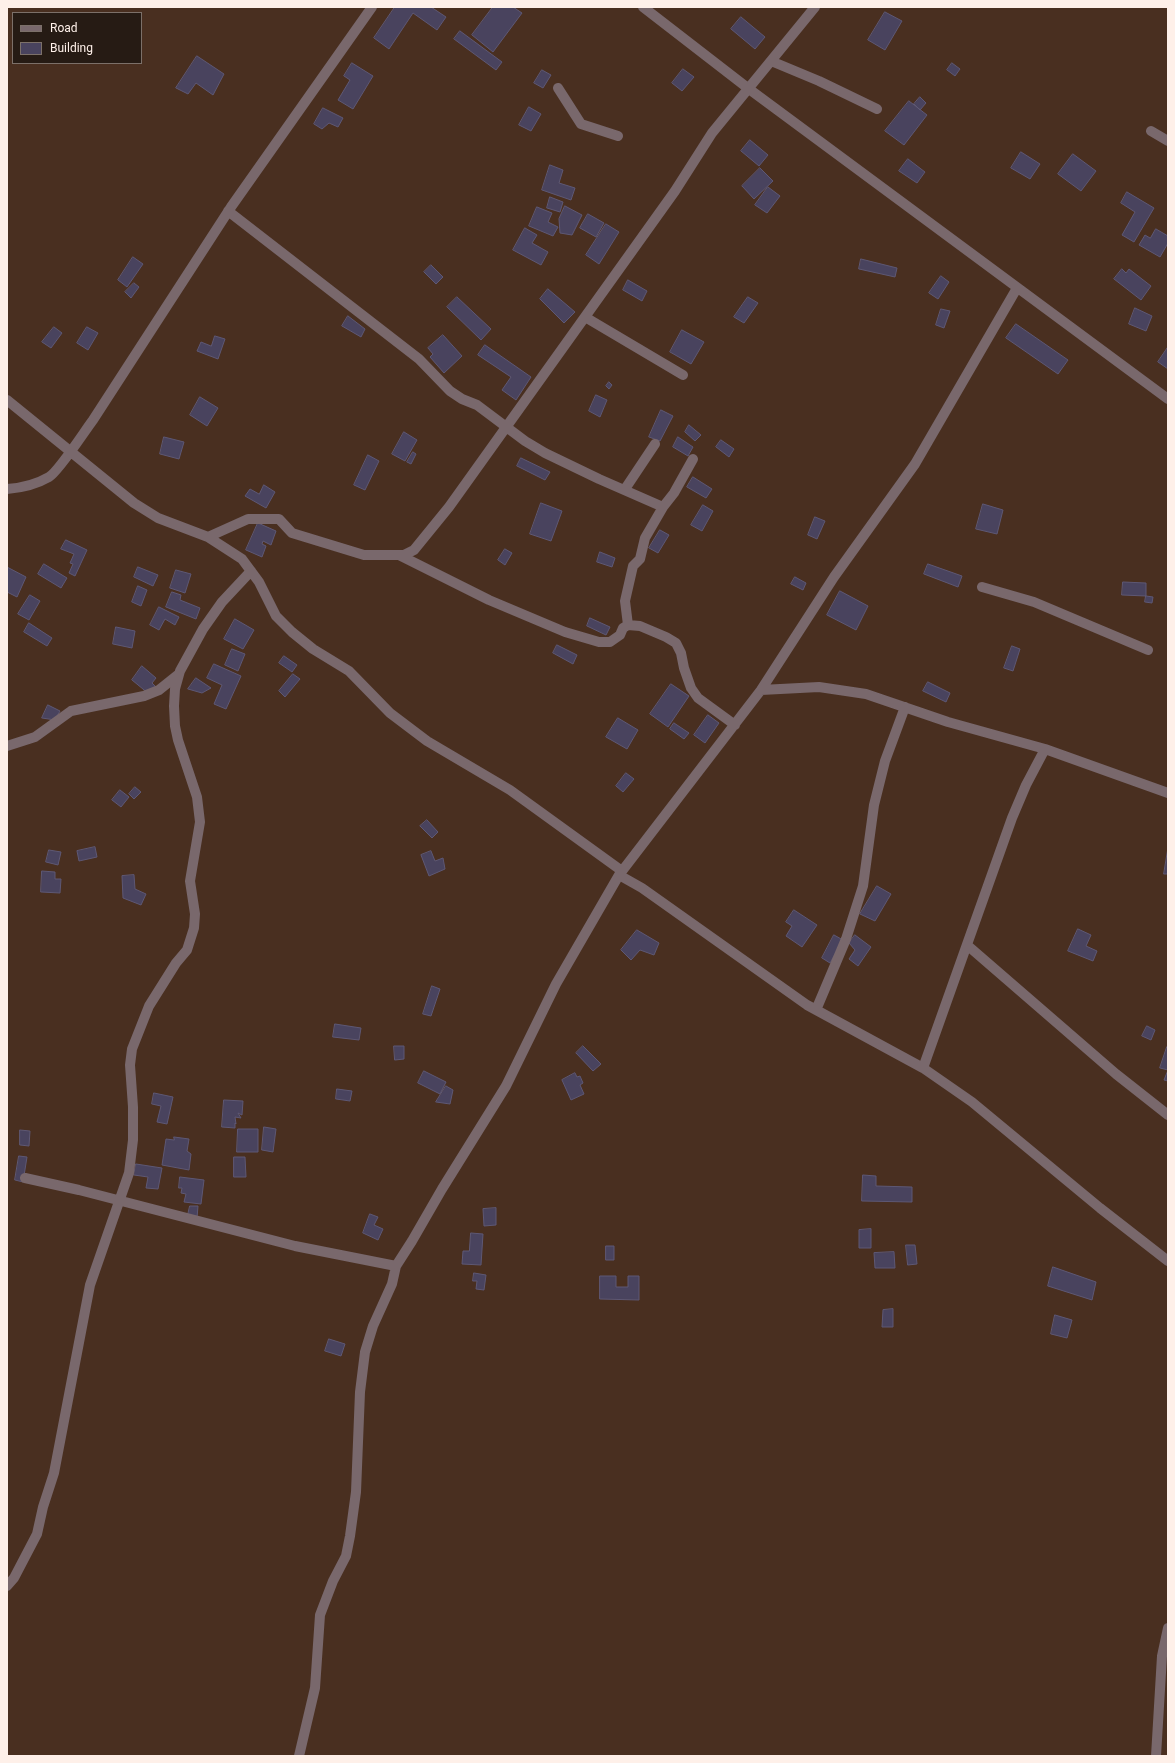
<!DOCTYPE html>
<html>
<head>
<meta charset="utf-8">
<style>
	body { margin:0 }
	#map { position:relative; width:1175px; height:1763px; overflow:hidden; background:#492f20; font-family:Roboto,sans-serif }
	canvas { display:block }
	.frame { position:absolute; inset:0; border:8px solid #fef0e9; pointer-events:none }
	.legend { position:absolute; left:12px; top:12px; width:130px; height:52px; box-sizing:border-box; background:#261b14; border:1px solid #7c7069; margin:0; padding:5px 7px; list-style:none; font-size:12px; color:#fef0e9 }
	.legend li { display:flex; align-items:center; gap:8px; height:20px }
	.legend b { width:20px; border:1px solid #7c7069 }
</style>
</head>
<body>
<div id="map">
<canvas width="1175" height="1763"></canvas>
<div class="frame"></div>
<ul class="legend">
<li><b style="height:5px;background:#79686c"></b>Road</li>
<li><b style="height:11px;background:#49435e"></b>Building</li>
</ul>
</div>
<script>
const c = document.querySelector('canvas').getContext('2d');
c.lineJoin = 'round';
function paint(path, color) {
  c.fillStyle = color;
  c.fill(path, 'evenodd');
}
function strokePath(path, color, width, dash) {
  c.strokeStyle = color;
  c.lineWidth = width;
  c.lineCap = dash ? 'butt' : 'round';
  c.setLineDash(dash || []);
  c.stroke(path);
}
const building = new Path2D(`
	M 395,7 L 431,7 L 446,17 L 437,30 L 413,13 L 389,49 L 374,38 Z
	M 493,7 L 513,7 L 522,13 L 493,52 L 472,35 Z
	M 885,12 L 902,21 L 885,50 L 868,40 Z
	M 741,17 L 765,37 L 755,49 L 731,29 Z
	M 460,31 L 502,62 L 496,70 L 454,39 Z
	M 197,56 L 224,74 L 213,95 L 196,83 L 188,94 L 176,88 Z
	M 352,63 L 373,76 L 353,109 L 338,100 L 350,80 L 344,76 Z
	M 952,63 L 960,69 L 955,76 L 947,70 Z
	M 683,69 L 694,77 L 682,91 L 672,83 Z
	M 542,70 L 551,75 L 543,88 L 534,83 Z
	M 920,97 L 926,103 L 920,110 L 914,104 Z
	M 909,101 L 927,115 L 904,145 L 885,131 Z
	M 529,107 L 541,114 L 531,131 L 519,125 Z
	M 323,108 L 343,118 L 338,127 L 329,123 L 322,129 L 314,124 Z
	M 750,140 L 768,155 L 759,166 L 741,151 Z
	M 1021,152 L 1040,164 L 1030,179 L 1011,168 Z
	M 1073,154 L 1096,171 L 1081,191 L 1058,174 Z
	M 908,159 L 925,172 L 917,183 L 899,171 Z
	M 550,165 L 563,170 L 559,183 L 575,188 L 571,200 L 542,190 Z
	M 760,168 L 773,181 L 754,199 L 742,186 Z
	M 768,187 L 780,196 L 767,213 L 755,205 Z
	M 1127,192 L 1154,208 L 1134,242 L 1122,235 L 1135,212 L 1121,203 Z
	M 550,197 L 563,202 L 560,212 L 547,208 Z
	M 565,206 L 582,215 L 572,235 L 560,233 L 559,219 Z
	M 537,207 L 552,213 L 548,222 L 558,227 L 553,236 L 529,226 Z
	M 588,214 L 604,223 L 596,237 L 580,228 Z
	M 606,224 L 619,232 L 599,264 L 586,255 Z
	M 525,228 L 537,235 L 532,243 L 548,252 L 541,265 L 513,250 Z
	M 1156,229 L 1168,236 L 1168,243 L 1160,257 L 1139,245 L 1145,235 L 1150,238 Z
	M 133,257 L 143,264 L 127,287 L 118,280 Z
	M 861,259 L 897,268 L 895,277 L 859,269 Z
	M 431,265 L 443,277 L 436,284 L 424,272 Z
	M 1122,269 L 1126,273 L 1129,269 L 1151,286 L 1141,300 L 1114,279 Z
	M 941,276 L 949,282 L 938,299 L 929,293 Z
	M 628,280 L 647,291 L 642,301 L 623,290 Z
	M 134,283 L 139,287 L 131,298 L 125,292 Z
	M 548,289 L 575,312 L 564,323 L 540,299 Z
	M 457,297 L 491,329 L 481,340 L 447,307 Z
	M 748,297 L 758,303 L 744,323 L 734,317 Z
	M 1135,308 L 1152,316 L 1146,331 L 1129,324 Z
	M 941,309 L 950,311 L 944,328 L 936,325 Z
	M 348,316 L 365,329 L 361,337 L 342,326 Z
	M 1016,324 L 1068,360 L 1058,374 L 1006,338 Z
	M 54,327 L 62,333 L 51,348 L 42,342 Z
	M 87,327 L 98,333 L 88,350 L 77,343 Z
	M 682,330 L 704,342 L 691,364 L 670,352 Z
	M 443,335 L 462,356 L 444,373 L 430,357 L 433,354 L 428,348 Z
	M 215,336 L 225,339 L 218,359 L 197,351 L 201,342 L 211,346 Z
	M 485,345 L 531,377 L 516,400 L 502,390 L 511,377 L 478,355 Z
	M 1168,347 L 1168,369 L 1158,362 Z
	M 609,382 L 612,385 L 609,389 L 606,386 Z
	M 596,395 L 607,400 L 600,417 L 589,411 Z
	M 200,397 L 218,408 L 207,426 L 190,415 Z
	M 661,410 L 673,416 L 660,441 L 649,437 Z
	M 689,425 L 701,435 L 695,441 L 685,432 Z
	M 404,432 L 417,440 L 405,461 L 392,454 Z
	M 164,437 L 184,442 L 179,459 L 160,454 Z
	M 678,437 L 693,447 L 688,456 L 673,447 Z
	M 721,440 L 734,449 L 729,457 L 716,447 Z
	M 413,452 L 416,454 L 411,464 L 407,462 Z
	M 368,455 L 379,461 L 365,490 L 354,485 Z
	M 521,458 L 550,472 L 545,480 L 517,466 Z
	M 693,477 L 712,489 L 706,498 L 687,487 Z
	M 264,485 L 275,492 L 266,508 L 245,496 L 250,489 L 259,494 Z
	M 541,503 L 562,511 L 551,541 L 530,534 Z
	M 983,504 L 1003,510 L 997,534 L 976,529 Z
	M 703,505 L 713,511 L 702,531 L 691,525 Z
	M 815,517 L 825,521 L 817,539 L 808,535 Z
	M 258,523 L 276,531 L 271,545 L 263,541 L 262,544 L 266,546 L 262,557 L 246,550 Z
	M 660,530 L 669,535 L 658,553 L 649,548 Z
	M 66,540 L 87,550 L 75,576 L 69,573 L 73,564 L 70,563 L 74,554 L 61,549 Z
	M 505,549 L 512,553 L 505,565 L 498,560 Z
	M 600,552 L 615,558 L 612,567 L 597,562 Z
	M 44,564 L 67,578 L 61,588 L 38,574 Z
	M 928,564 L 962,576 L 958,587 L 924,574 Z
	M 7,567 L 26,577 L 17,597 L 7,592 Z
	M 138,567 L 158,575 L 153,586 L 134,577 Z
	M 176,570 L 191,574 L 185,593 L 170,588 Z
	M 795,577 L 806,583 L 803,590 L 791,584 Z
	M 1123,582 L 1146,583 L 1146,596 L 1122,595 Z
	M 138,586 L 147,590 L 141,606 L 132,602 Z
	M 840,591 L 868,606 L 856,630 L 827,615 Z
	M 172,592 L 181,595 L 180,600 L 200,608 L 196,619 L 166,607 Z
	M 30,595 L 40,601 L 29,620 L 18,614 Z
	M 1146,596 L 1153,597 L 1152,603 L 1145,602 Z
	M 159,607 L 179,617 L 175,625 L 165,619 L 159,630 L 150,625 Z
	M 590,618 L 610,627 L 606,635 L 587,626 Z
	M 235,619 L 254,630 L 243,649 L 224,639 Z
	M 29,623 L 52,638 L 47,646 L 24,632 Z
	M 116,627 L 135,631 L 132,648 L 113,644 Z
	M 557,645 L 577,655 L 573,664 L 553,653 Z
	M 1012,646 L 1020,649 L 1013,671 L 1004,668 Z
	M 232,649 L 245,654 L 238,671 L 225,665 Z
	M 284,656 L 297,665 L 292,672 L 279,663 Z
	M 214,664 L 241,676 L 226,709 L 214,704 L 222,685 L 207,678 Z
	M 142,666 L 156,678 L 152,683 L 156,687 L 149,694 L 132,680 Z
	M 293,674 L 300,679 L 285,697 L 279,691 Z
	M 196,678 L 211,688 L 202,693 L 188,689 Z
	M 928,682 L 950,693 L 946,702 L 923,691 Z
	M 671,684 L 689,696 L 668,727 L 650,714 Z
	M 48,705 L 60,711 L 55,720 L 42,718 Z
	M 708,715 L 719,723 L 705,743 L 694,735 Z
	M 618,718 L 638,730 L 627,749 L 606,737 Z
	M 674,723 L 689,733 L 684,739 L 670,729 Z
	M 626,773 L 634,779 L 623,792 L 616,786 Z
	M 135,787 L 141,792 L 134,799 L 129,794 Z
	M 120,790 L 129,797 L 121,807 L 112,800 Z
	M 427,820 L 438,832 L 432,838 L 420,826 Z
	M 95,847 L 97,857 L 79,861 L 77,851 Z
	M 1168,848 L 1168,874 L 1164,874 Z
	M 49,850 L 61,852 L 58,865 L 46,862 Z
	M 431,851 L 435,861 L 443,858 L 445,869 L 429,876 L 421,855 Z
	M 42,871 L 55,872 L 55,879 L 61,879 L 60,893 L 41,892 Z
	M 134,875 L 135,889 L 146,894 L 141,905 L 123,898 L 122,876 Z
	M 877,886 L 891,894 L 875,921 L 860,914 Z
	M 794,910 L 817,925 L 802,947 L 786,936 L 792,926 L 786,922 Z
	M 1078,929 L 1091,935 L 1086,946 L 1097,951 L 1093,961 L 1068,951 Z
	M 637,930 L 659,943 L 654,955 L 640,950 L 631,960 L 621,950 Z
	M 834,935 L 843,940 L 830,963 L 822,958 Z
	M 855,935 L 871,947 L 858,966 L 849,959 L 855,950 L 849,943 Z
	M 432,986 L 440,989 L 431,1016 L 423,1014 Z
	M 335,1024 L 361,1028 L 359,1040 L 333,1037 Z
	M 1147,1026 L 1155,1030 L 1151,1040 L 1142,1036 Z
	M 394,1046 L 404,1046 L 404,1059 L 395,1060 Z
	M 583,1046 L 601,1064 L 593,1071 L 576,1053 Z
	M 1167,1047 L 1168,1048 L 1168,1081 L 1164,1080 L 1168,1070 L 1160,1068 Z
	M 424,1071 L 446,1082 L 440,1094 L 418,1083 Z
	M 575,1073 L 577,1077 L 580,1076 L 583,1083 L 580,1085 L 584,1094 L 571,1100 L 562,1080 Z
	M 446,1086 L 453,1090 L 450,1104 L 436,1102 Z
	M 337,1089 L 352,1091 L 350,1101 L 336,1099 Z
	M 154,1093 L 173,1097 L 167,1124 L 157,1122 L 161,1106 L 152,1104 Z
	M 224,1100 L 243,1101 L 242,1115 L 238,1113 L 241,1118 L 235,1117 L 236,1124 L 235,1123 L 235,1128 L 222,1127 Z
	M 264,1127 L 276,1129 L 273,1152 L 262,1150 Z
	M 238,1129 L 258,1129 L 258,1152 L 237,1152 Z
	M 20,1130 L 30,1131 L 29,1146 L 20,1145 Z
	M 174,1137 L 189,1139 L 187,1151 L 191,1154 L 189,1170 L 162,1165 L 166,1139 L 174,1140 Z
	M 19,1156 L 27,1157 L 23,1182 L 15,1180 Z
	M 234,1157 L 245,1157 L 246,1177 L 234,1177 Z
	M 136,1164 L 162,1168 L 158,1189 L 146,1188 L 148,1177 L 134,1175 Z
	M 863,1175 L 876,1176 L 876,1186 L 912,1187 L 912,1202 L 862,1201 Z
	M 180,1177 L 204,1180 L 201,1204 L 184,1202 L 186,1194 L 181,1193 L 182,1188 L 179,1188 Z
	M 190,1206 L 198,1206 L 197,1218 L 188,1215 Z
	M 496,1208 L 496,1225 L 484,1226 L 483,1209 Z
	M 370,1214 L 378,1217 L 374,1225 L 383,1229 L 378,1240 L 363,1233 Z
	M 871,1229 L 871,1248 L 859,1248 L 859,1230 Z
	M 471,1233 L 483,1234 L 481,1265 L 462,1264 L 463,1251 L 469,1251 Z
	M 906,1245 L 915,1245 L 917,1264 L 908,1265 Z
	M 606,1246 L 614,1246 L 614,1260 L 606,1260 Z
	M 894,1252 L 895,1268 L 875,1268 L 874,1253 Z
	M 1053,1267 L 1096,1282 L 1092,1300 L 1048,1286 Z
	M 474,1273 L 486,1275 L 484,1290 L 476,1289 L 477,1281 L 473,1281 Z
	M 600,1276 L 616,1276 L 616,1287 L 628,1287 L 628,1276 L 639,1276 L 639,1300 L 600,1299 Z
	M 893,1309 L 893,1327 L 882,1327 L 883,1310 Z
	M 1055,1315 L 1072,1320 L 1067,1338 L 1051,1334 Z
	M 329,1339 L 345,1344 L 341,1356 L 325,1351 Z`);
const minor = new Path2D(`
	M 643,7 L 749,89 L 1168,399
	M 771,61 L 819,81 L 877,109
	M 558,88 L 581,124 L 618,136
	M 1151,131 L 1168,141
	M 228,211 L 419,359 L 450,391 L 462,399 L 477,405 L 525,441 L 545,453 L 599,479 L 663,507
	M 585,317 L 683,375
	M 7,400 L 134,503 L 158,518 L 208,537 L 242,559 L 259,582 L 276,616 L 292,632 L 313,649 L 349,671 L 390,713 L 427,741 L 510,790 L 622,871
	M 7,489 C 21,488 37,484 49,477 C 59,471 84,432 93,420 L 231,207 L 372,7
	M 625,489 L 655,444
	M 208,537 L 248,519 L 279,519 L 292,533 L 364,555 L 404,555 L 414,550 L 449,507 L 675,191 L 712,133 L 815,7
	M 399,555 L 489,600 L 565,632 L 599,642 L 610,642 L 620,635 L 623,628 L 628,625 L 640,626 L 666,637 L 676,643 L 681,653 L 684,668 L 691,688 L 698,698 L 735,725
	M 982,587 L 1034,602 L 1148,650
	M 628,625 L 625,601 L 633,566 L 640,559 L 645,538 L 663,507 L 674,493 L 693,459
	M 761,690 L 819,687 L 866,694 L 948,722 L 1045,749 L 1168,793
	M 7,746 L 35,737 L 71,711 L 144,696 L 159,690 L 179,674
	M 619,875 L 642,888 L 807,1005 L 923,1068 L 972,1102 L 1100,1208 L 1168,1261
	M 967,945 L 1116,1074 L 1168,1115
	M 816,1010 L 846,939 L 863,886 L 874,805 L 885,761 L 905,707
	M 923,1068 L 1012,818 L 1026,785 L 1045,749
	M 25,1178 L 79,1190 L 295,1246 L 396,1266
	M 7,1586 L 14,1578 L 37,1534 L 43,1507 L 54,1473 L 90,1285 L 129,1173 L 133,1140 L 133,1107 L 130,1065 L 132,1049 L 149,1006 L 176,963 L 187,950 L 194,928 L 195,914 L 190,881 L 200,822 L 197,797 L 178,740 L 175,726 L 174,706 L 175,689 L 180,671 L 203,629 L 222,602 L 251,571
	M 299,1756 L 315,1688 L 320,1615 L 333,1581 L 346,1556 L 350,1536 L 356,1492 L 360,1392 L 365,1352 L 373,1326 L 392,1284 L 396,1266 L 412,1241 L 442,1189 L 506,1086 L 556,984 L 619,875 L 761,690 L 834,577 L 915,464 L 1017,288
	M 1156,1756 L 1162,1656 L 1168,1628`);
paint(building, '#49435e');
strokePath(building, '#5e5874', 1);
strokePath(minor, '#79686c', 10);
</script>
</body>
</html>
